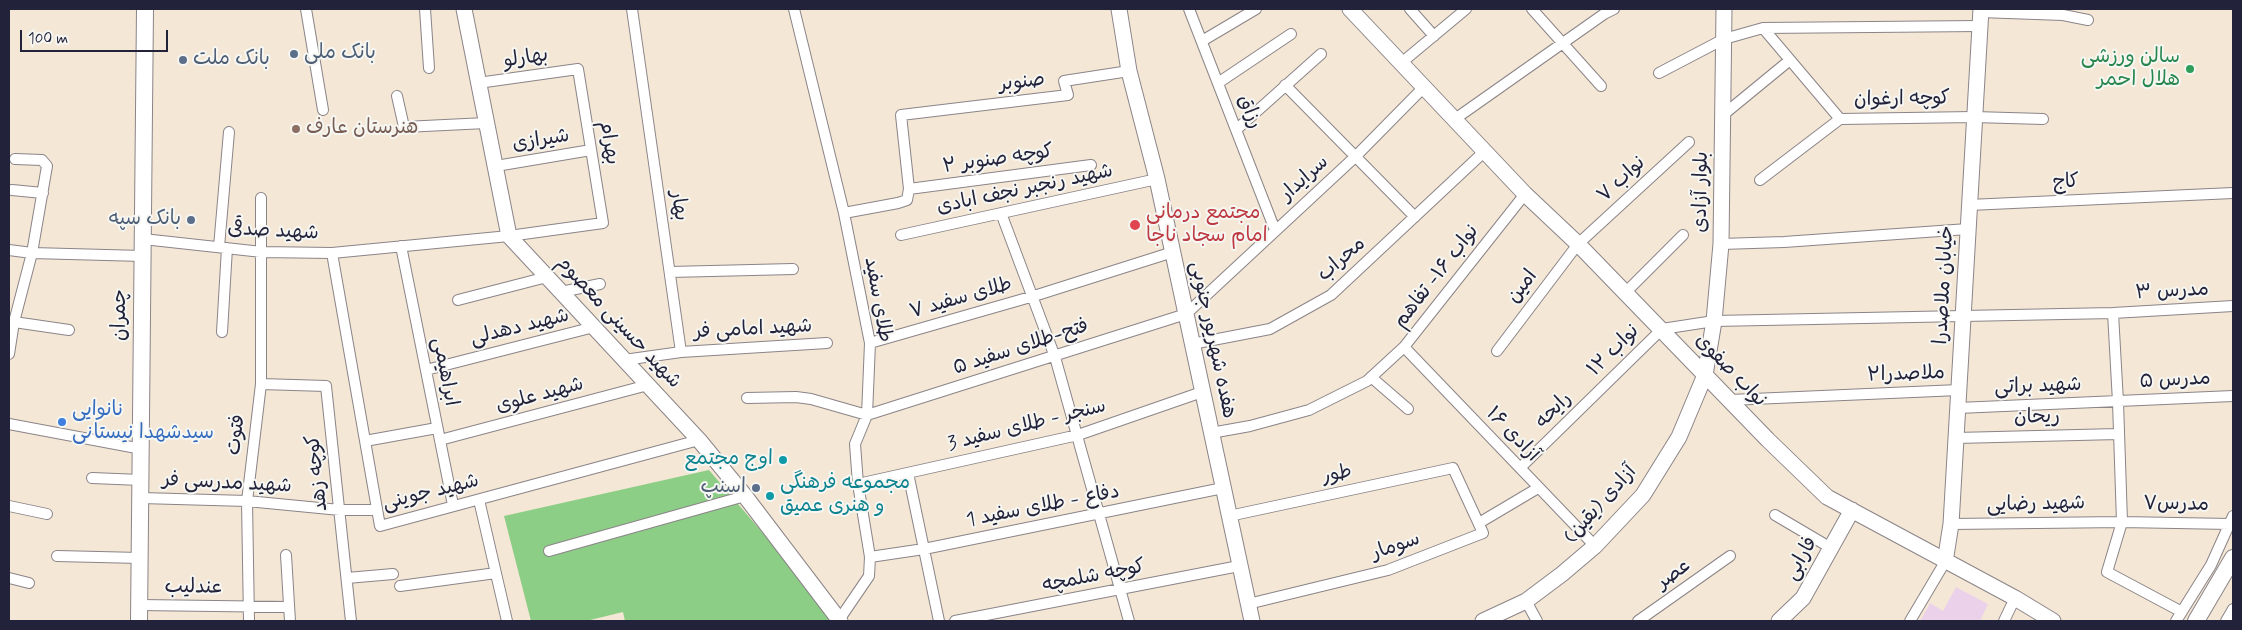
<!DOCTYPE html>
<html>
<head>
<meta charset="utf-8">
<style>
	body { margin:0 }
	#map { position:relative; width:2242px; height:630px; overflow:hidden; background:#f4e7d5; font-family:Mynerve,sans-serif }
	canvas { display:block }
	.frame { position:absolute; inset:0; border:10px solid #22223b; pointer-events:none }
	.scale { position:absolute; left:20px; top:30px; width:148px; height:22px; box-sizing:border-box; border:2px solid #22223b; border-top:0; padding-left:6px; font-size:15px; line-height:18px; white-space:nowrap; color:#22223b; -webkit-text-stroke:4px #f6f6f2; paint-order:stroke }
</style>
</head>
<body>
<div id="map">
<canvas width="2242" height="630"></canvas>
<div class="frame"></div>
<div class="scale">100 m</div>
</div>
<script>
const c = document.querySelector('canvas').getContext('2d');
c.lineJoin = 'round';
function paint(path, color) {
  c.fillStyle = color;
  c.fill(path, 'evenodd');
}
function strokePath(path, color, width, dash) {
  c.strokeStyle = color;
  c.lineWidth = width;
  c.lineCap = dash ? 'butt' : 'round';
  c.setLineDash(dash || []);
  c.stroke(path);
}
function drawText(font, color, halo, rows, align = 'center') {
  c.font = font + ' Mynerve,"Playpen Sans Arabic",sans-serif';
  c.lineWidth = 4;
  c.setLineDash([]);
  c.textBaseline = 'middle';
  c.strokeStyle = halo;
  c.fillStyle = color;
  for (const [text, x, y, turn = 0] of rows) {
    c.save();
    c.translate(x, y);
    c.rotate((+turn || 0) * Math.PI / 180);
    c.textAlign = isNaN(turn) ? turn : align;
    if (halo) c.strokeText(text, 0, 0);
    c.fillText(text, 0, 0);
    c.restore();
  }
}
const built = new Path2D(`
	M 1956,587 L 1988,604 L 1980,621 L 1921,620 L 1930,603 L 1943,611 Z`);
const green = new Path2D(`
	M 709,470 L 838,621 L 625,621 L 623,612 L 586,621 L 531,621 L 504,516 Z`);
const street = new Path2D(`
	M 306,9 L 323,110
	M 425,9 L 429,68
	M 794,9 L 844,213 L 870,343 L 867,415 L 855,444 L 858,484 L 870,557 L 869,576 L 839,620
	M 1189,9 L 1275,230
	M 1410,9 L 1434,36
	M 1532,9 L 1601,86
	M 1980,12 L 2063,15 L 2088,20
	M 1763,28 L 1840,119
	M 1202,41 L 1256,9
	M 1400,64 L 1466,9
	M 1659,73 L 1724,39 L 1763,28 L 1980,26
	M 1218,83 L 1291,34
	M 1285,85 L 1415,217
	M 397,96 L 404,127 L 486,123
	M 1723,115 L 1790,60
	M 1455,119 L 1604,14 L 1614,9
	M 1237,129 L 1321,54
	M 496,166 L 591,150
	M 1760,180 L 1840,119 L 1974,117 L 2043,119
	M 909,189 L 1091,165
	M 12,190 L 43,193
	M 1969,205 L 2233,193
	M 844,213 L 898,203 L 907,200 L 909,189 L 901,115 L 1068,95 L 1064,81 L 1129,71
	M 1001,213 L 1055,357 L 1129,621
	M 901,235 L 1157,179
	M 143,239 L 262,252 L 332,253 L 509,236 L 603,223 L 578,69 L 478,83
	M 1721,244 L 1784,242 L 1968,229
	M 401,246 L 453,505
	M 219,247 L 229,132
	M 9,250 L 32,253 L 143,256
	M 332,253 L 380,526 L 699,440
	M 670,272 L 793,269
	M 561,292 L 600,284
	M 1626,292 L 1683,235
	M 458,300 L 547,277
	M 2113,313 L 2118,402 L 2122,522 L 2107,572 L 2182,612
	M 14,322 L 69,330
	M 222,332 L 227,248
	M 870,343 L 1034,296 L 1173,252
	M 1192,344 L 1270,329 L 1331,295 L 1486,150
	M 1404,347 L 1595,546
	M 1497,351 L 1578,244 L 1689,142
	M 681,352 L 827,343
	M 9,354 L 14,322 L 32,253 L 47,166 L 42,160 L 15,159
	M 624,360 L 681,352 L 632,9
	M 426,370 L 594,327
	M 1371,377 L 1408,409
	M 261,384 L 326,386 L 351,621
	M 747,398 L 796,397 L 811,399 L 867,415 L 1186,314 L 1355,157 L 1424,87
	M 1730,400 L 1959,390
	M 1958,408 L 2233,396
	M 9,424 L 142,449
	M 1211,433 L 1250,426 L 1309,410 L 1367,381 L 1404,347 L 1525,194
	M 1956,438 L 2118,434
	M 440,440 L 648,385
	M 365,441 L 437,428
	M 1520,468 L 1662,329 L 1714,321 L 2113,313 L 2233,306
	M 908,473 L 939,621
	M 92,478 L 141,480
	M 858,484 L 1078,435 L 1202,392
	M 141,498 L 247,501 L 340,510 L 377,510
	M 479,500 L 507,621
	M 9,506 L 47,514
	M 1775,515 L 1831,548
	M 1229,516 L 1453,468 L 1483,533 L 1388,570 L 1248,604
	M 1479,523 L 1538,488
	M 1951,524 L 2122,522 L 2230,524
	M 549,551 L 745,496
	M 286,555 L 290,621
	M 57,556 L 140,558
	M 870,557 L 924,549 L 1223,488
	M 9,578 L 29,583
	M 347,578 L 393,574
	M 400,586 L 496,573
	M 1526,601 L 1537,621
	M 140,605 L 289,607
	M 249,621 L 247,501 L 261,384 L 261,198
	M 955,621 L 1239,566
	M 1638,621 L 1730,556
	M 1910,621 L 1945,562
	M 2004,621 L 2015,598
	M 2176,621 L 2211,565 L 2233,516
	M 2226,621 L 2233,609`);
const secondary = new Path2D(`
	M 464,9 L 509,236 L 699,440 L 745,496 L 840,621
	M 1119,9 L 1129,71 L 1157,179 L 1252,621
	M 1350,9 L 1525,194 L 1578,244 L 1768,440 L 1827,497 L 2015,598 L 2053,621
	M 1945,562 L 1951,524 L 1981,9
	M 1483,621 L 1526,601 L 1562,574 L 1595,546 L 1643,495 L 1679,437 L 1705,375 L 1714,321 L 1721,244 L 1724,9
	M 1779,621 L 1803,598 L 1852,510`);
const primary = new Path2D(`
	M 139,621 L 145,9
	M 2196,621 L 2233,558`);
const markers = [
	[294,54,5,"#5c6f8a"],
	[183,60,5,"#5c6f8a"],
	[2190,69,5,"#2e9e5b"],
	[296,129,5,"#8d6e63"],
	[191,220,5,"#5c6f8a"],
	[1135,225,6,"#e0444e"],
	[62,422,5,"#3f7fe0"],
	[783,460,5,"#0f9aa8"],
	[756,488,5,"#5c6f8a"],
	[770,496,5,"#0f9aa8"]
];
const serviceNames = [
	["بانک ملی",304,54],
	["بانک ملت",193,60],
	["بانک سپه",181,220,"right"],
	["اسنپ",746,488,"right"]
];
const leisureNames = [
	["سالن ورزشی",2180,58],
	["هلال احمر",2180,81]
];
const streetNames = [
	["بهارلو",526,59,-8],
	["صنوبر",1022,83,-7],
	["کوچه ارغوان",1902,100,-1],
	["رزاق",1249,112,68],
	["شیرازی",541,141,-9],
	["بهرام",608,143,81],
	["کوچه صنوبر ۲",998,160,-8],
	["سرایدار",1305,179,-42],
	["نواب ۷",1622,180,-43],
	["کاج",2066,183,-3],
	["شهید رنجبر نجف ابادی",1025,190,-12],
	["بلوار آزادی",1702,192,-89],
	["بهار",678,206,82],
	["شهید صدقی",273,232,3],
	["محراب",1342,260,-41],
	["نواب ۱۶- تفاهم",1437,277,-52],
	["خیابان ملاصدرا",1945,285,-87],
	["امین",1523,287,-53],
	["مدرس ۳",2172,292,-3],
	["طلای سفید ۷",961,299,-16],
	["طلای سفید",877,300,80],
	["چمران",121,315,-90],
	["شهید حسینی معصوم",618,323,47],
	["شهید دهدلی",520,328,-14],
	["شهید امامی فر",753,330,-3],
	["هفده شهریور جنوبی",1212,340,78],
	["فتح-طلای سفید ۵",1021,348,-18],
	["نواب ۱‍۲",1614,351,-45],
	["نواب صفوی",1730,371,46],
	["ابراهیمی",444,372,79],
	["ملاصدرا۲",1906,375,-2],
	["مدرس ۵",2175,381,-3],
	["شهید براتی",2038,387,-2],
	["شهید علوی",540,396,-15],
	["رایحه",1554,411,-45],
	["ریحان",2037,418,-1],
	["سنجر - طلای سفید 3",1027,426,-14],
	["فتوت",237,435,-83],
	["آزادی ۱۶",1512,435,46],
	["کوچه زهد",318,473,-96],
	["طور",1337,475,-12],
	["شهید مدرسی فر",227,484,3],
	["شهید جوینی",431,493,-14],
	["آزادی (یقین)",1601,505,-48],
	["شهید رضایی",2036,505,-1],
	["مدرس۷",2176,505,1],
	["دفاع - طلای سفید 1",1043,507,-11],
	["سومار",1396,547,-19],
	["فارابی",1802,559,-61],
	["عصر",1674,575,-36],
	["کوچه شلمچه",1094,577,-11],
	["عندلیب",194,588,1]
];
const educationNames = [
	["هنرستان عارف",306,129]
];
const healthNames = [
	["مجتمع درمانی",1146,214],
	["امام سجاد ناجا",1146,237]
];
const shopNames = [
	["نانوایی",72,411],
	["سیدشهدا نیستانی",72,434]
];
const cultureNames = [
	["اوج مجتمع",773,460],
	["مجموعه فرهنگی",780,484,"left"],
	["و هنری عمیق",780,507,"left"]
];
paint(built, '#ecd1ea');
paint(green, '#8cce86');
strokePath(street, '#8b8488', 12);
strokePath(secondary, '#8b8488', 17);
strokePath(primary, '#8b8488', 18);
strokePath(street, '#fff', 10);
strokePath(secondary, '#fff', 15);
strokePath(primary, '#fff', 16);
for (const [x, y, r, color] of markers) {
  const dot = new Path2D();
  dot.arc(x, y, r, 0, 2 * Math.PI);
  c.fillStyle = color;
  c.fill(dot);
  strokePath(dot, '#f6f6f2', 2);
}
drawText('20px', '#4e5e75', '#f6f6f2', serviceNames, 'left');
drawText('20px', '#27864d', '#f6f6f2', leisureNames, 'right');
drawText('20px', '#22223b', '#f6f6f2', streetNames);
drawText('20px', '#785e54', '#f6f6f2', educationNames, 'left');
drawText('20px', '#be3a42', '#f6f6f2', healthNames, 'left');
drawText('20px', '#366cbe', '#f6f6f2', shopNames, 'left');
drawText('20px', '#0d838f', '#f6f6f2', cultureNames, 'right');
</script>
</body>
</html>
